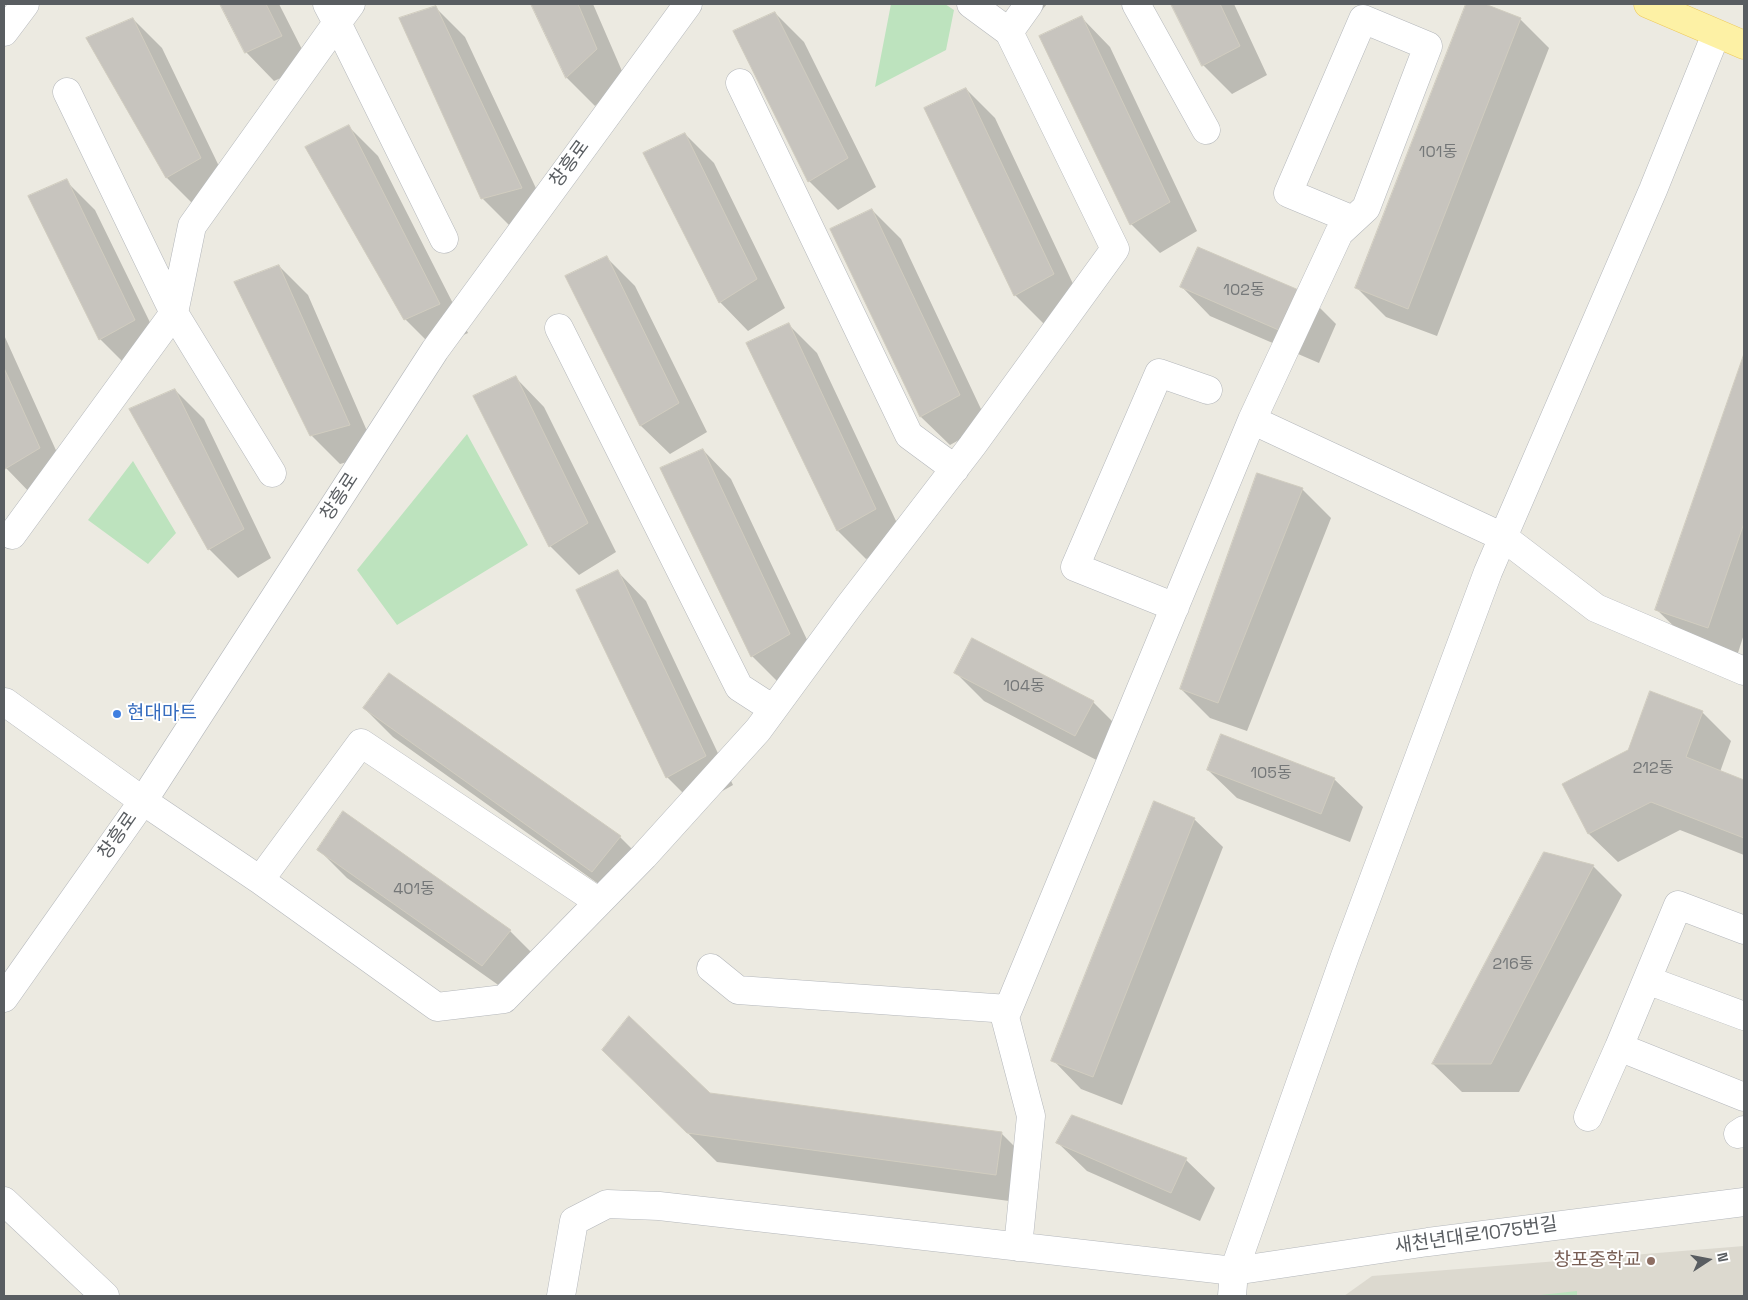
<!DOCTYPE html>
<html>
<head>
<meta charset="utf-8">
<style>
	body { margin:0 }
	#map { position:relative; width:1748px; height:1300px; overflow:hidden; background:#eceae1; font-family:"Space Grotesk",sans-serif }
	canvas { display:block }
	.frame { position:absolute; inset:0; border:5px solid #595d61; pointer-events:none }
	.north { position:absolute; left:1683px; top:1235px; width:50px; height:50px; -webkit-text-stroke:4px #fff; paint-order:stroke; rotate:79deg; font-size:14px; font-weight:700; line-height:20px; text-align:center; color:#595d61 }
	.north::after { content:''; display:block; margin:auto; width:18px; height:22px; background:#595d61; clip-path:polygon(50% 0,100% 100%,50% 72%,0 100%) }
</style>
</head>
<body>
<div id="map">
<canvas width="1748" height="1300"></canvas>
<div class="frame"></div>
<div class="north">N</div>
</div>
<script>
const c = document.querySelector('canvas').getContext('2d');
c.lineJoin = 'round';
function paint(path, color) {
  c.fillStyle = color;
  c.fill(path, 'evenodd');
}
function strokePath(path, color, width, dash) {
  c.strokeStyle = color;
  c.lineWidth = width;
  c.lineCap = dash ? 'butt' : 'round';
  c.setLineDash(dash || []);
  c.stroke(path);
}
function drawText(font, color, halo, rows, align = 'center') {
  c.font = font + ' "Space Grotesk","Noto Sans KR",sans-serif';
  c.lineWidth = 4;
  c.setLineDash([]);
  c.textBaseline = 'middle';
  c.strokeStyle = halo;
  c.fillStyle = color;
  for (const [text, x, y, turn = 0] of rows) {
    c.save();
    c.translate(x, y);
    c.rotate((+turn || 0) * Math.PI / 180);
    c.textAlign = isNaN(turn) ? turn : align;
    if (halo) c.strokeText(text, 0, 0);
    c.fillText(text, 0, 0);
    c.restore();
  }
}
const education = new Path2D(`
	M 1744,1246 L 1744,1296 L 1344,1296 L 1372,1276 Z`);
const green = new Path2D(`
	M 891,4 L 945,4 L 954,10 L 946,50 L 875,87 Z
	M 467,434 L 528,545 L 397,625 L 357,570 Z
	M 133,461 L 176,533 L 148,564 L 88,520 Z
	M 1577,1291 L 1577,1296 L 1532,1296 Z`);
const shadow = new Path2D(`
	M 221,4 L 279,4 L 310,65 L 274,81 L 246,52 Z
	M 532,4 L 593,4 L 625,78 L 595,106 L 567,78 Z
	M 1017,4 L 1047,4 L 1036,17 Z
	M 1172,4 L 1234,4 L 1267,75 L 1232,94 L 1203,65 Z
	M 1467,4 L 1481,4 L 1520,19 L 1549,48 L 1437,336 L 1386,317 L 1357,288 Z
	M 436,8 L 465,37 L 549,216 L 511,227 L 482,198 Z
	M 775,13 L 804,42 L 876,187 L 838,210 L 809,181 Z
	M 1082,18 L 1110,47 L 1197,231 L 1160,253 L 1131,224 Z
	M 133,19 L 162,48 L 229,187 L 195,206 L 167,178 L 88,39 Z
	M 966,89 L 995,118 L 1082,303 L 1044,324 L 1015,295 L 926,108 Z
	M 349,127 L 378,156 L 468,333 L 434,348 L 405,319 Z
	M 685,134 L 714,163 L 785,308 L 748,331 L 720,302 Z
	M 66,181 L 95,210 L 163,349 L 129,368 L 100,339 L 30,196 Z
	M 872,210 L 901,239 L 988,424 L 950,445 L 921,417 L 831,229 Z
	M 607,258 L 635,286 L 707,432 L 670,454 L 641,426 L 567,276 Z
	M 279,266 L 308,295 L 377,454 L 340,464 L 311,435 Z
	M 1182,287 L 1307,295 L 1336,324 L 1319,363 L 1210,316 Z
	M 788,324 L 817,353 L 904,538 L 866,559 L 838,531 Z
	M 4,335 L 68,477 L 34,497 L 6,468 L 4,464 Z
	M 1744,358 L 1744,634 L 1737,656 L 1686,638 L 1657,610 Z
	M 516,378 L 544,407 L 616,552 L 579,575 L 550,546 Z
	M 175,390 L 204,419 L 271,558 L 238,578 L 209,549 Z
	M 703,450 L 731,479 L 818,663 L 781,685 L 752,656 Z
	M 1302,489 L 1331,518 L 1247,731 L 1210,718 L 1181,689 Z
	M 618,572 L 646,601 L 733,785 L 696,806 L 667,777 L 578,590 Z
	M 955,672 L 1093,702 L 1122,731 L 1104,764 L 984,701 Z
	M 364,708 L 620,837 L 649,866 L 621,900 L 393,737 Z
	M 1702,712 L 1731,741 L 1720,772 L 1744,781 L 1744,855 L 1680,830 L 1618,862 L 1589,834 L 1564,785 Z
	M 1208,770 L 1334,779 L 1363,807 L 1350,842 L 1237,798 Z
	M 343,813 L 510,931 L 539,960 L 511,994 L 347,878 L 318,849 Z
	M 1194,819 L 1223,847 L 1122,1105 L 1081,1089 L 1053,1060 Z
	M 1545,853 L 1594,867 L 1622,895 L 1519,1092 L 1462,1092 L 1433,1064 Z
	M 632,1078 L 710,1094 L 1001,1133 L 1030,1162 L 1024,1203 L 717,1162 Z
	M 1058,1143 L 1186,1160 L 1215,1188 L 1200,1221 L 1087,1171 Z`);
const building = new Path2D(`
	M 220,4 L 266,4 L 282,36 L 245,53 Z
	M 531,4 L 578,4 L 597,49 L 566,78 Z
	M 1171,4 L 1220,4 L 1240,46 L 1202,66 Z
	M 1466,4 L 1485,4 L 1521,18 L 1408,309 L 1355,288 Z
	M 436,6 L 522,188 L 481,199 L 399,18 Z
	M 775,12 L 848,158 L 808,182 L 733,31 Z
	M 1082,16 L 1170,202 L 1130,225 L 1039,36 Z
	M 133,18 L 201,158 L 166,178 L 86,38 Z
	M 966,88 L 1054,274 L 1014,296 L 924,108 Z
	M 349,125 L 440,304 L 404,320 L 305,147 Z
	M 685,133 L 757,279 L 719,303 L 643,153 Z
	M 67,179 L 135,320 L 99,340 L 28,196 Z
	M 872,209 L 960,395 L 920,417 L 830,229 Z
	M 1198,247 L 1308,294 L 1290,335 L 1180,287 Z
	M 607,256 L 679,403 L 640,426 L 565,276 Z
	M 279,265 L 350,425 L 310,436 L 234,282 Z
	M 789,323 L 876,509 L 837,531 L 746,343 Z
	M 1744,354 L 1744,523 L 1708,628 L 1655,610 Z
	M 4,368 L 40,448 L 5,469 L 4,467 Z
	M 516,376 L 588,523 L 549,547 L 473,396 Z
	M 175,389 L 244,529 L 208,550 L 129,409 Z
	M 703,449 L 790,634 L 751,657 L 660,468 Z
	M 1257,473 L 1303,488 L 1218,703 L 1180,689 Z
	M 618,570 L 706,756 L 666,778 L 576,590 Z
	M 972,638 L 1094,701 L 1075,736 L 954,673 Z
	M 389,673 L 621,836 L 592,872 L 363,708 Z
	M 1650,691 L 1703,711 L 1686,757 L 1744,780 L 1744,838 L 1651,802 L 1588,834 L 1562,784 L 1628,750 Z
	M 1221,734 L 1335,778 L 1321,814 L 1207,770 Z
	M 1154,801 L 1195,818 L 1093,1077 L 1051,1061 Z
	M 343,811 L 511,930 L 482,966 L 317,850 Z
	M 1544,852 L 1594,865 L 1491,1064 L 1432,1064 Z
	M 629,1016 L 710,1093 L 1002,1132 L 996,1175 L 687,1133 L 602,1050 Z
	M 1072,1115 L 1187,1158 L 1171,1193 L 1056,1143 Z`);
const minor = new Path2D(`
	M 327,4 L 337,23 L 351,4
	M 1136,4 L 1206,130
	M 4,32 L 25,4
	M 1009,32 L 1029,4
	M 740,83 L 909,435 L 955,469
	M 67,92 L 174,313
	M 174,313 L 192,226 L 337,23 L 444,239
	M 559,328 L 739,687 L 773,709
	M 1252,420 L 1503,537 L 1596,608 L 1744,671
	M 12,535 L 174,313 L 272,473
	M 1175,607 L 1075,567 L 1159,373 L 1208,390
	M 4,704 L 5,702 L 143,801 L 260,880 L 437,1007 L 504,999 L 644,856 L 758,730 L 849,606 L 972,446 L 1115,249 L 1009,32 L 971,4
	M 260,880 L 361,743 L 599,902
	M 711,968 L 738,990 L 1008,1009
	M 1647,980 L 1744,1016
	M 4,998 L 143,801 L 435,350 L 688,4
	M 1619,1047 L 1678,905 L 1744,930
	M 1588,1117 L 1619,1047 L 1744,1097
	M 1738,1134 L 1744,1130
	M 4,1201 L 105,1296
	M 1018,1247 L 1031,1116 L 1005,1017 L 1252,420 L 1339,233 L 1366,208 L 1428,46 L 1363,19 L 1288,193 L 1353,220
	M 561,1296 L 574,1221 L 607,1204 L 659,1206 L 1234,1271 L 1428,1242 L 1744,1202
	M 1232,1296 L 1234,1271 L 1345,956 L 1488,572 L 1653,190 L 1716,34`);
const major = new Path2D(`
	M 1648,4 L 1744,45`);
const markers = [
	[117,714,5,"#3f7fe0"],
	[1651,1261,5,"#8d6e63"]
];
const numberNames = [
	["101동",1438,153],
	["102동",1244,291],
	["104동",1024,687],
	["212동",1653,769],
	["105동",1271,774],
	["401동",414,890],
	["216동",1513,965]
];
const streetNames = [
	["창흥로",570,164,-54],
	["창흥로",340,497,-57],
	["창흥로",118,836,-55],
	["새천년대로1075번길",1476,1236,-8]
];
const shopNames = [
	["현대마트",127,714]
];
const educationNames = [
	["창포중학교",1641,1261]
];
paint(education, '#dcd9cf');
paint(green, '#bde3be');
paint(shadow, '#0003');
paint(building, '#c7c4be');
strokePath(building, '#d0ccbf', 1);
strokePath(minor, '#b4b7bb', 29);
strokePath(major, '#edc859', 29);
strokePath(minor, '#fff', 28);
strokePath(major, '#fdf1a5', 28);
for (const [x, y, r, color] of markers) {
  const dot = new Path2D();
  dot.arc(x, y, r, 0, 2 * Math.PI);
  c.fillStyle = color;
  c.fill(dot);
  strokePath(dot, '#fff', 2);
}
drawText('16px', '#747778', null, numberNames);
drawText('19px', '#595d61', '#fff', streetNames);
drawText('19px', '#366cbe', '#fff', shopNames, 'left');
drawText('19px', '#785e54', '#fff', educationNames, 'right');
</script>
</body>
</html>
